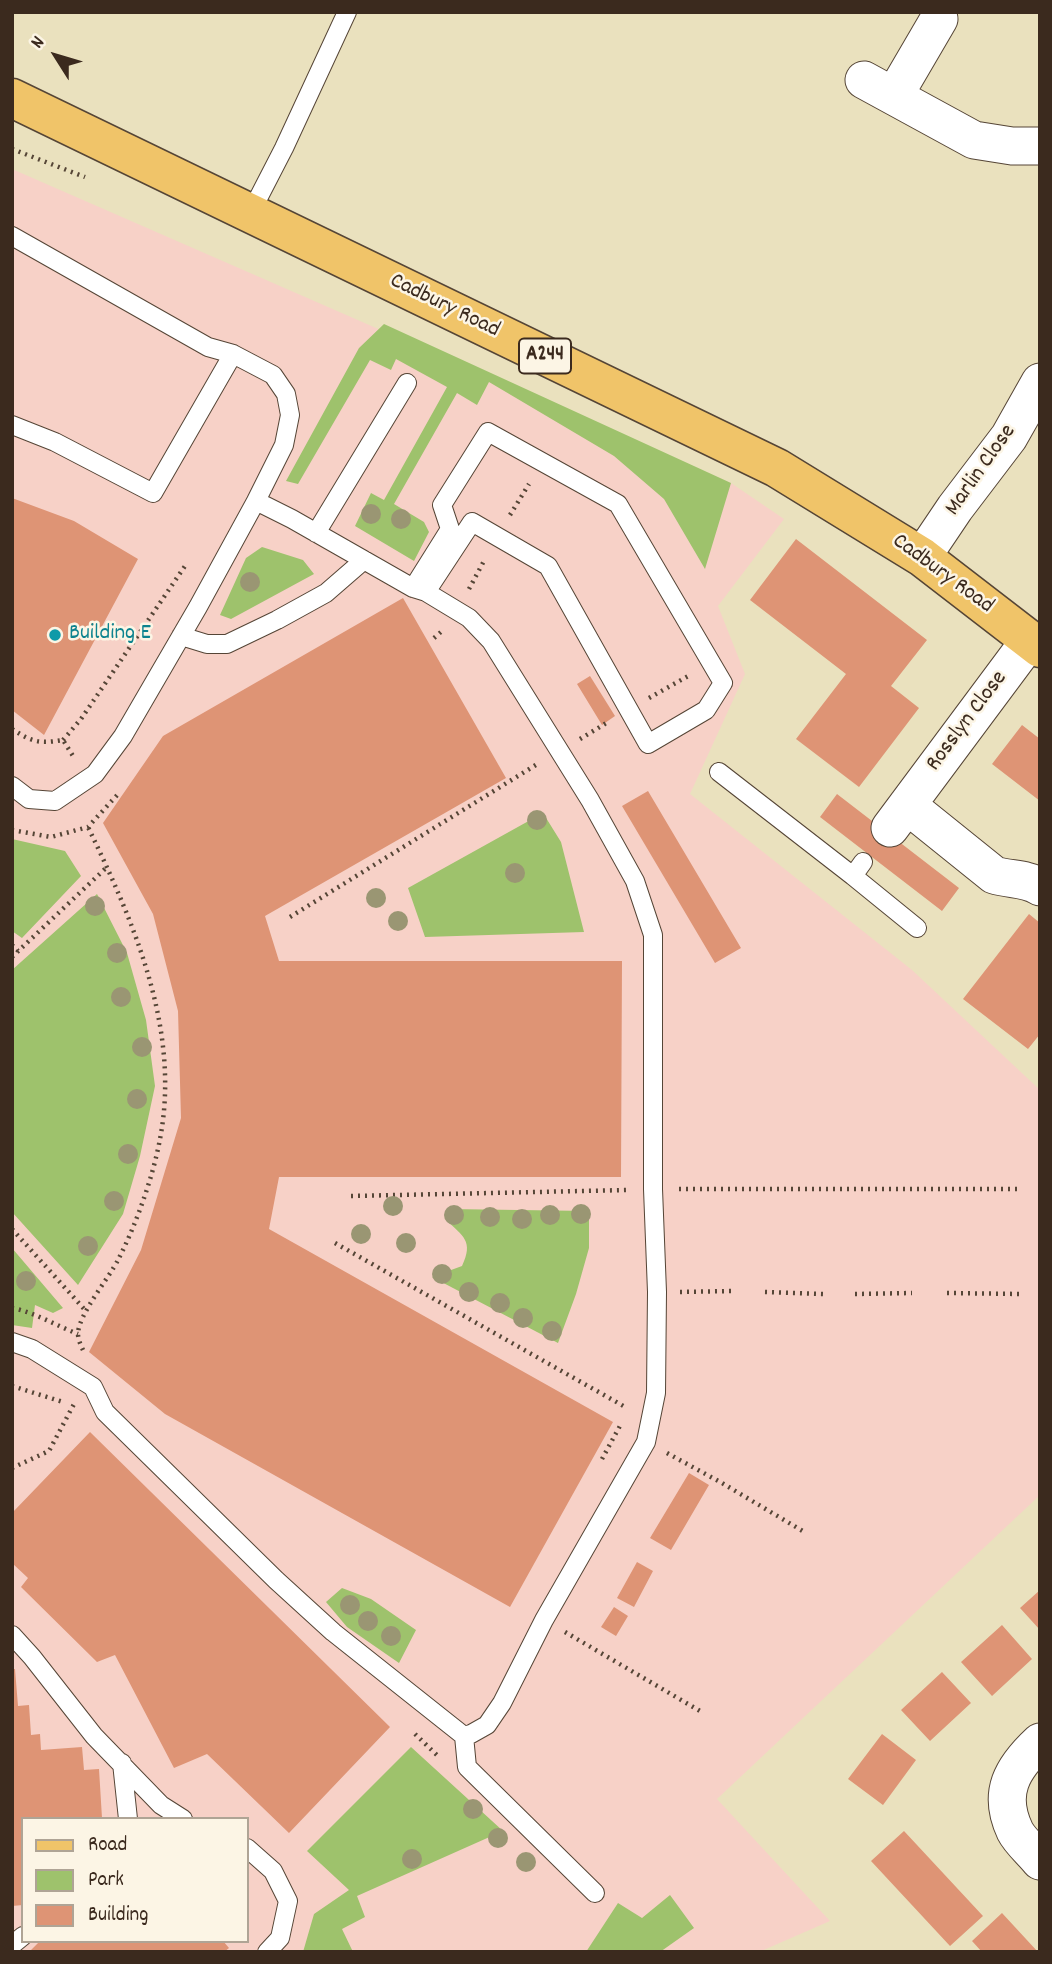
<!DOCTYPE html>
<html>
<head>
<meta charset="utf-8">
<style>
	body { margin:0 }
	#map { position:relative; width:1052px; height:1964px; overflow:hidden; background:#eae1be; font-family:Dekko,sans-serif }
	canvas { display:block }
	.frame { position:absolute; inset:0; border:14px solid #3b2a1e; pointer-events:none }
	.legend { position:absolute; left:21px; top:1817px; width:228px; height:126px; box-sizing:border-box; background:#fcf5e5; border:2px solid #afa495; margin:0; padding:9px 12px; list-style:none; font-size:21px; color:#3b2a1e }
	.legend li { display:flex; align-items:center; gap:14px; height:35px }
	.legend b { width:35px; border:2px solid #afa495 }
	.north { position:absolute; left:21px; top:21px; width:70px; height:70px; -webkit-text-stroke:5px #fcf5e5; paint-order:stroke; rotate:307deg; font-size:19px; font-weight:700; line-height:28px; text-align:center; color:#3b2a1e }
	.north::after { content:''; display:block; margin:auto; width:24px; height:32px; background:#3b2a1e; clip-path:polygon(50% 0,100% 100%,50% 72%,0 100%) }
</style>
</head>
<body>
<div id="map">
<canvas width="1052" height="1964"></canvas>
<div class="frame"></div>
<ul class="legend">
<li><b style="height:9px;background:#f0c469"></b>Road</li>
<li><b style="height:19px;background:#9ec26c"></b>Park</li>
<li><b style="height:19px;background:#de9475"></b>Building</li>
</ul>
<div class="north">N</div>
</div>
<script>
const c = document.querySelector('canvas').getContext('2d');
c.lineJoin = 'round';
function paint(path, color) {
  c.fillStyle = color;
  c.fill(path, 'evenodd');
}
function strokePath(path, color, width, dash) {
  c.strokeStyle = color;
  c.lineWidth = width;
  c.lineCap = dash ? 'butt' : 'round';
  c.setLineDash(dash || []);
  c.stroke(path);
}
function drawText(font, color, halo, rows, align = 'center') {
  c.font = font + ' Dekko,sans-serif';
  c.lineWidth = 5;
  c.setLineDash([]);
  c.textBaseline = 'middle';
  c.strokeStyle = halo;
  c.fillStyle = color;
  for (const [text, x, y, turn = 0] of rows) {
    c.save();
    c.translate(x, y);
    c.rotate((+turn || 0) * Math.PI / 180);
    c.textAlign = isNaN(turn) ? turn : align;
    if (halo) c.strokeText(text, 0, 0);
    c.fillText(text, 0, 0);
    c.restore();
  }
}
const built = new Path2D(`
	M 12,169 L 731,483 L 784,519 L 718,606 L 745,674 L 690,794 L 912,970 L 1040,1090 L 1040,1495 L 717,1799 L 830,1921 L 759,1952 L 12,1952 ZM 23,1819 L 247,1819 L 247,1941 L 23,1941 Z`);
const green = new Path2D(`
	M 384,324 L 731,483 L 705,569 L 664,499 L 614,456 L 489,382 L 477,405 L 457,393 L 394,504 L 424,522 L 429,532 L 414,561 L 355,526 L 371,493 L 384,500 L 447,387 L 396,359 L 391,370 L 370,360 L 298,484 L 286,481 L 359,348 Z
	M 262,547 L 303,560 L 314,574 L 231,619 L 220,615 L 246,558 Z
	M 543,813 L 561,842 L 584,932 L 425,937 L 408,888 Z
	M 12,839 L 65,851 L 81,876 L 22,938 L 12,931 Z
	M 97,894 L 127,953 L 146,1020 L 155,1086 L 140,1156 L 123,1214 L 78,1285 L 12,1212 L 12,970 Z
	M 448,1209 L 589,1211 L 589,1248 L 576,1294 L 558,1343 L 432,1277 L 462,1266 C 474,1241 463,1236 446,1220 Z
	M 12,1248 L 63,1308 L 53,1313 L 35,1305 L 32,1328 L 12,1325 Z
	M 342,1588 L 371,1599 L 416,1630 L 399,1663 L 347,1627 L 326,1602 Z
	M 411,1747 L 503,1831 L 357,1896 L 365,1917 L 342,1929 L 353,1952 L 303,1952 L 314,1914 L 349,1890 L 307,1851 Z
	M 670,1895 L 694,1928 L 660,1952 L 586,1952 L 618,1903 L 642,1918 Z`);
const building = new Path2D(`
	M 12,498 L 74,521 L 138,559 L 44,735 L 12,710 Z
	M 796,539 L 927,640 L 891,686 L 919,708 L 859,787 L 796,739 L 846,674 L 750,600 Z
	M 403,598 L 506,778 L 265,916 L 279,961 L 622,961 L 621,1177 L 279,1177 L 269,1229 L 613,1422 L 510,1607 L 165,1414 L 89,1352 L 141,1250 L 181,1118 L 178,1011 L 153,914 L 103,823 L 163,736 Z
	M 590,676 L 615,716 L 602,725 L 577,684 Z
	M 1022,725 L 1040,739 L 1040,801 L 992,764 Z
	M 648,791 L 741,948 L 715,963 L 622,806 Z
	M 837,794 L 959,888 L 942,911 L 820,817 Z
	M 1029,914 L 1040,923 L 1040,1034 L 1028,1049 L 963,999 Z
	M 90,1432 L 390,1727 L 289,1833 L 207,1754 L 174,1768 L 115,1655 L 97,1662 L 21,1587 L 28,1578 L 12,1563 L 12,1513 Z
	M 689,1473 L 709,1485 L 671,1550 L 650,1538 Z
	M 637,1562 L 653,1571 L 634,1607 L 617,1598 Z
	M 1040,1590 L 1040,1630 L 1020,1608 Z
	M 614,1607 L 628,1616 L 616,1636 L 601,1627 Z
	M 1002,1625 L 1032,1659 L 992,1696 L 961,1662 Z
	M 12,1669 L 15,1669 L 18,1706 L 29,1705 L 31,1735 L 40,1734 L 41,1750 L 82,1747 L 84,1770 L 99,1769 L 102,1818 L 23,1819 L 23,1905 L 12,1906 Z
	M 942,1672 L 971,1703 L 930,1741 L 901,1710 Z
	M 882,1734 L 916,1760 L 883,1805 L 848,1779 Z
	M 904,1831 L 983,1916 L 950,1946 L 871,1861 Z
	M 1002,1913 L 1038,1952 L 982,1952 L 972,1941 Z
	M 40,1941 L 223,1941 L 229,1948 L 224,1952 L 29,1952 Z`);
const path = new Path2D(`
	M 12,149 L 85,177
	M 510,515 L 529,484
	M 469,589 L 485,559
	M 434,638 L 442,631
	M 649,698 L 690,675
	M 12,729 C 32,742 39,744 63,740 L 73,756
	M 580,739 L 608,722
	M 63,740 L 81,719 L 185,566
	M 12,830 L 51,837 L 88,827 L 119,793
	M 290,917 L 539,763
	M 12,945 L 18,951
	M 12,957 L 107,867
	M 679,1189 L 1018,1189
	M 351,1196 L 629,1190
	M 12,1229 L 86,1311
	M 335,1243 L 627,1408
	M 680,1292 L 735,1291
	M 765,1292 L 824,1294
	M 947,1293 L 1021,1294
	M 855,1294 L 912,1293
	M 12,1308 C 34,1312 57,1326 78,1334
	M 83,1350 C 81,1346 78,1339 78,1334 C 78,1315 109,1278 118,1260 C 136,1225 153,1177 160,1139 C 181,1030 134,923 88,827
	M 12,1386 L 63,1402
	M 667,1453 L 722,1483 L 806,1533
	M 602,1459 L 621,1424
	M 12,1468 L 49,1451 L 74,1404
	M 565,1632 L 700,1711
	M 415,1734 L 439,1757`);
const service = new Path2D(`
	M 250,214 L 284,148 L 347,12
	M 12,236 L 208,347 L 233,354 L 273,375 L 286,394 L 290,415 L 284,445 L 256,501
	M 12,425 L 55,442 L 153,493 L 233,354
	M 316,533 L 407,383
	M 413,588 L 450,529 L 442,505 L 488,432 L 618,504 L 723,683 L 706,710 L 648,744 L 548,566 L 472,522 L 426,592
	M 181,636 L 207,644 L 227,644 L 277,620 L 326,593 L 364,560
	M 719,772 L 853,876 L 863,862
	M 12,786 L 29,799 L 55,801 L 95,774 L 123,736 L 198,607 L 256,501 L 292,519 L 413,588 L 426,592 L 469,618 L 491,641 L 590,800 L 635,881 L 653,935 L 653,1189 L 657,1292 L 656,1393 L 646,1442 L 544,1620 L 502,1703 L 487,1725 L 471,1734 L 464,1736 L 333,1632 L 276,1580 L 105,1412 L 93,1387 L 32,1349 L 12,1342
	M 853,876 L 917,928
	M 12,1635 L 32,1657 L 94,1736 L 161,1805 L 183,1819
	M 464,1736 L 467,1767 L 595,1893
	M 122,1763 L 128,1819
	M 247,1848 L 273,1871 L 288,1901 L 280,1938 L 267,1952
	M 12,1945 L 23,1936`);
const minor = new Path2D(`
	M 864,80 L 974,140 L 1012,146 L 1040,146
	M 894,96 L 939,19
	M 922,557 L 955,508 L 1009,437 L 1040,382
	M 907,805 L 994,875 C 1010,880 1027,878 1040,887
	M 890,828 L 1030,640
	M 1040,1742 C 1012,1768 997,1793 1015,1831 C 1020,1841 1032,1851 1040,1861`);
const primary = new Path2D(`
	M 12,98 L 777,468 L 922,557 L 1040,648`);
const trees = [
	[371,514],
	[401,519],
	[250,582],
	[537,820],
	[515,873],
	[376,898],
	[95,906],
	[398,921],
	[117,953],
	[121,997],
	[142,1047],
	[137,1099],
	[128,1154],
	[114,1201],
	[393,1206],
	[581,1214],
	[454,1215],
	[550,1215],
	[490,1217],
	[522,1219],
	[361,1234],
	[406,1243],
	[88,1246],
	[442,1274],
	[26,1281],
	[469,1292],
	[500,1303],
	[523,1318],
	[552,1331],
	[350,1605],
	[368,1621],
	[391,1636],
	[473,1809],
	[498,1838],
	[412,1859],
	[526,1862]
];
const markers = [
	[55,635,7,"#0f9aa8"]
];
const shields = [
	[545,356,52]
];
const shieldNames = [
	["A244",545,356]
];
const streetNames = [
	["Cadbury Road",444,307,26],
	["Marlin Close",982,471,-55],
	["Cadbury Road",942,575,36],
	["Rosslyn Close",968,722,-53]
];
const cultureNames = [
	["Building E",69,635]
];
paint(built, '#f7d1c7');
paint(green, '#9ec26c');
paint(building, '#de9475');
strokePath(service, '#554536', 20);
strokePath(minor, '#554536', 39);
strokePath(primary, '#554536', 41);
strokePath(path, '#554536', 4.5, [2, 5]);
strokePath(service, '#fff', 18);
strokePath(minor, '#fff', 37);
strokePath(primary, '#f0c469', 38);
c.fillStyle = '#9a9673';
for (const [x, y] of trees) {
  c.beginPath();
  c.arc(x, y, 10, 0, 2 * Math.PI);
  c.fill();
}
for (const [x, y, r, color] of markers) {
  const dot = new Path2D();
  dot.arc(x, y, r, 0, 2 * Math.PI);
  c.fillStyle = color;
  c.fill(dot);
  strokePath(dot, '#fcf5e5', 2.5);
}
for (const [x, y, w] of shields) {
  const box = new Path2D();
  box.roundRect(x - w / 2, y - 17.5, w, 35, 5);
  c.fillStyle = '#fcf5e5';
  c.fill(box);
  strokePath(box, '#3b2a1e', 2);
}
drawText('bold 21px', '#3b2a1e', null, shieldNames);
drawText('23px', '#3b2a1e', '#fcf5e5', streetNames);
drawText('23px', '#0d838f', '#fcf5e5', cultureNames, 'left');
</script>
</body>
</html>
